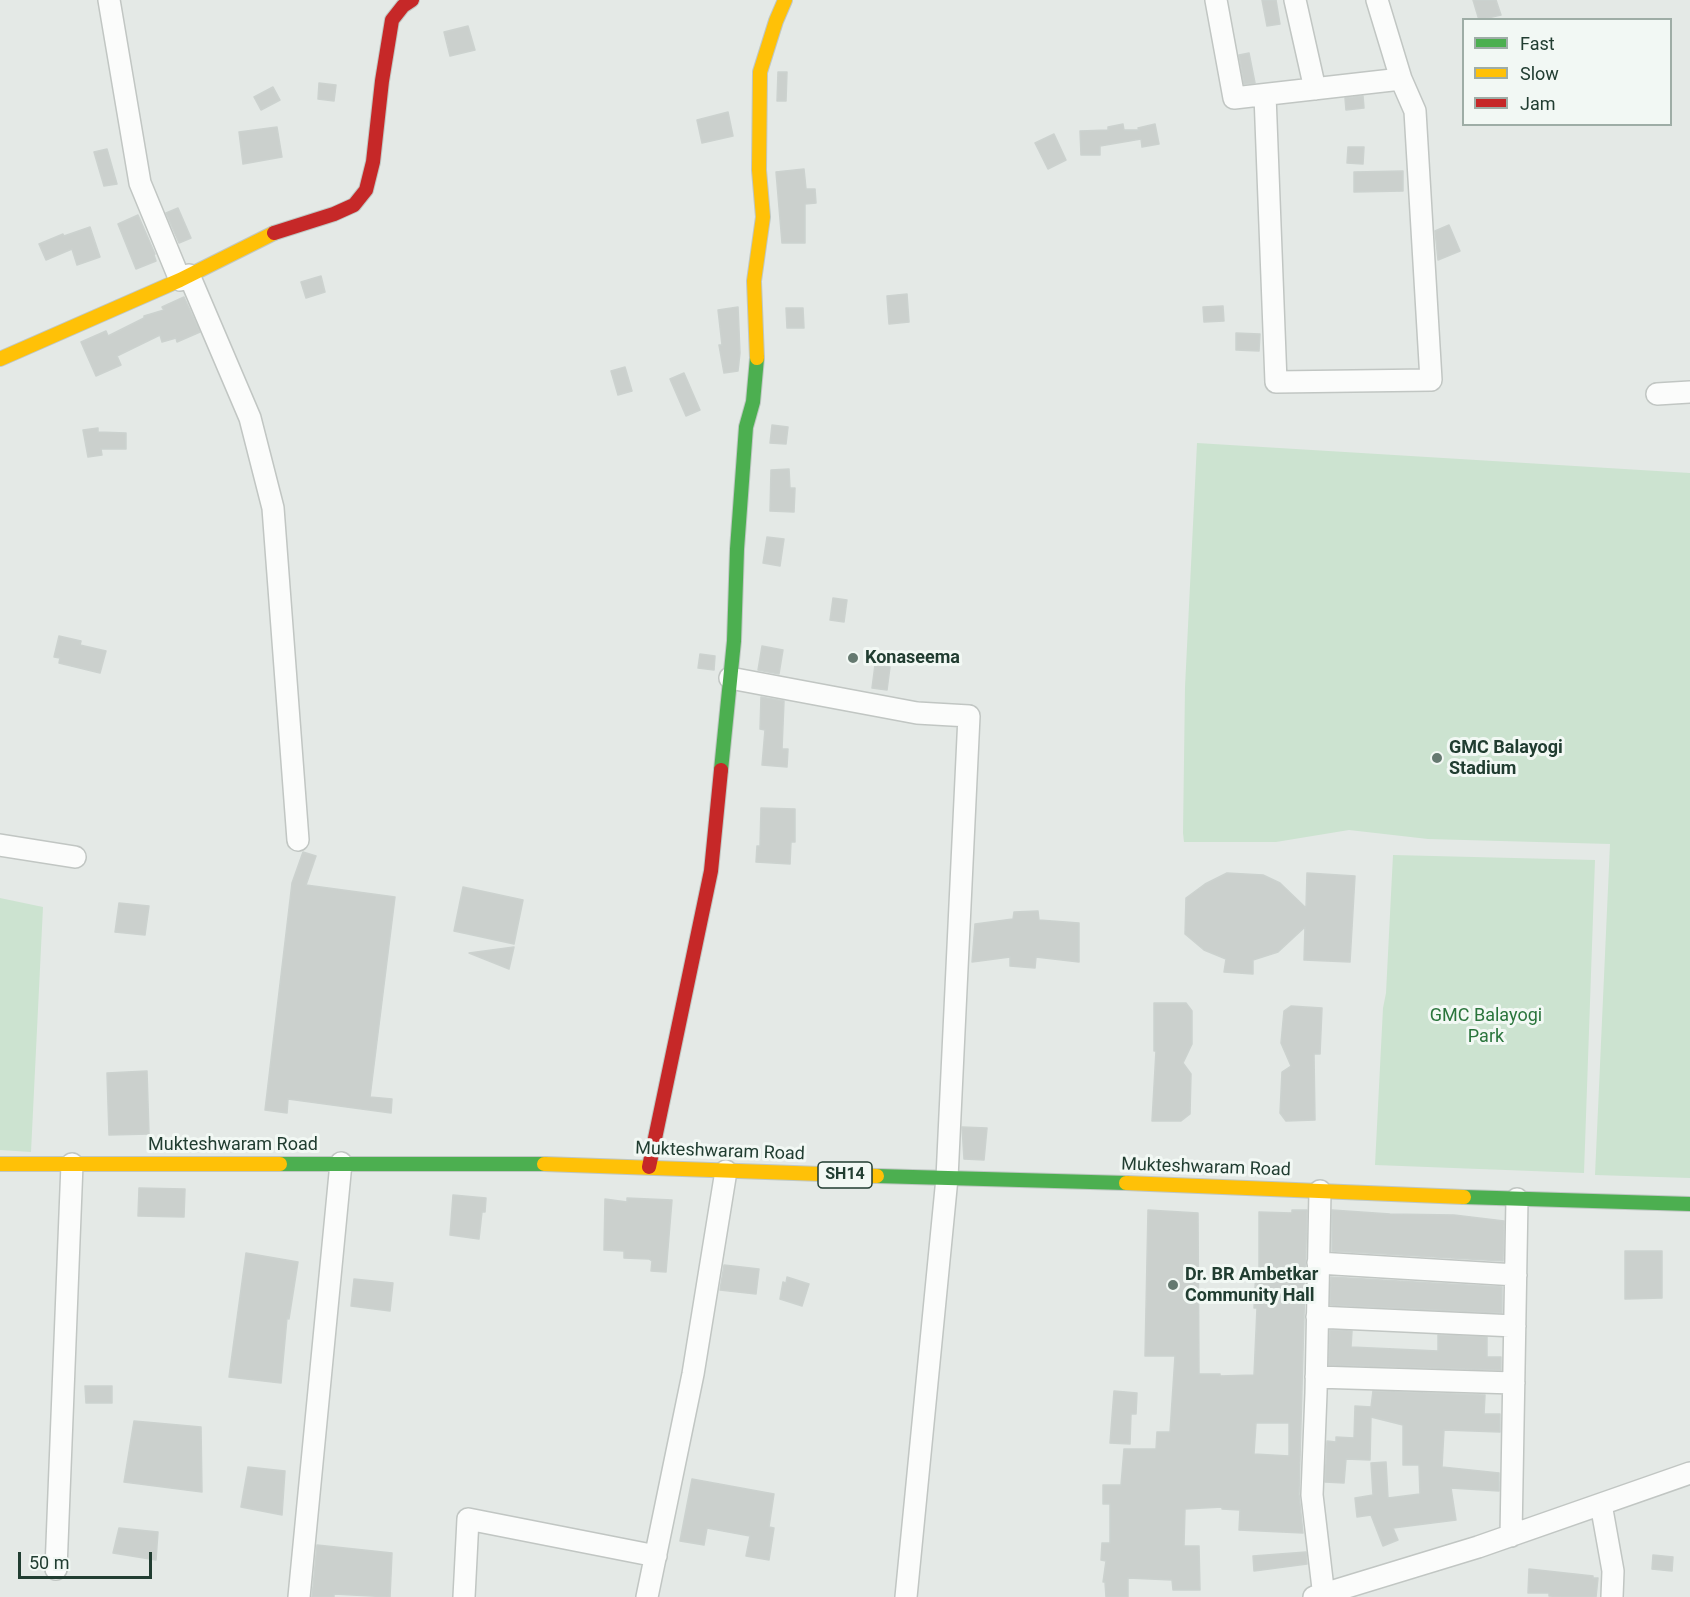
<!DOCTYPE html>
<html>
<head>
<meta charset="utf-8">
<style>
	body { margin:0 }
	#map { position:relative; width:1690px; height:1597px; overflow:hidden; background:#e4e9e6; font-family:Roboto,sans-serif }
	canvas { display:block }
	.legend { position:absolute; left:1462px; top:18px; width:210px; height:108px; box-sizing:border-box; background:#f2f8f4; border:2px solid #9eada6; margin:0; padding:8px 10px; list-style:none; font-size:18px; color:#213d31 }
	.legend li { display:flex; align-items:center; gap:12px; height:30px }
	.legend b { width:30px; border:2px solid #9eada6 }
	.scale { position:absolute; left:18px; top:1552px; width:134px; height:27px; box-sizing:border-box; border:3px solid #213d31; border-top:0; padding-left:8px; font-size:18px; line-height:21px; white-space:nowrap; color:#213d31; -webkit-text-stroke:4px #f2f8f4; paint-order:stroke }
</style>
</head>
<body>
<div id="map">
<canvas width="1690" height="1597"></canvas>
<ul class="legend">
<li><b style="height:8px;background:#4caf50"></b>Fast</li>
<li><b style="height:8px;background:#ffc107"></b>Slow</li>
<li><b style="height:8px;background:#c62828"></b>Jam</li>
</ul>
<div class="scale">50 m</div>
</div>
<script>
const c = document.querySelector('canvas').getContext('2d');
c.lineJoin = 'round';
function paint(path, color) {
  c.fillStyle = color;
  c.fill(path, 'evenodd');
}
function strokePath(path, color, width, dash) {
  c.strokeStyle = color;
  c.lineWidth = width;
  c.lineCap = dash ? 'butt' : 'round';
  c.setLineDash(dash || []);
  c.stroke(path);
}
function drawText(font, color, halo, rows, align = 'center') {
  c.font = font + ' Roboto,sans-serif';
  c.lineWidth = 6;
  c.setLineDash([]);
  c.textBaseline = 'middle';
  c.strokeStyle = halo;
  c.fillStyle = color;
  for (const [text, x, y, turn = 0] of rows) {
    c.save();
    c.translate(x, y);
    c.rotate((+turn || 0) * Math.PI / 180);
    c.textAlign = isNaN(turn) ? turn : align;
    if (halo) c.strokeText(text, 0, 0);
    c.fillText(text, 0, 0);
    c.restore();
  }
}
const green = new Path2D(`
	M 1197,443 L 1690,473 L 1690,1178 L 1595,1175 L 1610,844 L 1428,839 L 1349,830 L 1276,842 L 1184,842 L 1183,833 L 1185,687 Z
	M 1393,855 L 1595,860 L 1584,1173 L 1375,1165 L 1383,1008 L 1386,993 Z
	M 0,898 L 43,907 L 31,1152 L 0,1150 Z`);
const building = new Path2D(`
	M 1262,0 L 1276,0 L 1280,24 L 1267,26 Z
	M 1473,0 L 1496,0 L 1501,15 L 1479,20 Z
	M 468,26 L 475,50 L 450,56 L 444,32 Z
	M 1249,53 L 1255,83 L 1244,84 L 1239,55 Z
	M 778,72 L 787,72 L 786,101 L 777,101 Z
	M 319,83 L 336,85 L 334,101 L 318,99 Z
	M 273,87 L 280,100 L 261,110 L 254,97 Z
	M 1363,96 L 1364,108 L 1346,110 L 1345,98 Z
	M 728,112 L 733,136 L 702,143 L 697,120 Z
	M 1123,124 L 1124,130 L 1139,130 L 1138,128 L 1155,124 L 1159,144 L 1142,147 L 1141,139 L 1100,146 L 1100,155 L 1081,155 L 1080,131 L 1108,130 L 1108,127 Z
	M 277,127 L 282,157 L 243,164 L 239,132 Z
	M 1054,134 L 1066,160 L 1048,169 L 1035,143 Z
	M 1348,147 L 1364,147 L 1363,164 L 1347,163 Z
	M 107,149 L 117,184 L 104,186 L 94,152 Z
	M 804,169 L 806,189 L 815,189 L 816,203 L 805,204 L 805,243 L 782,243 L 776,172 Z
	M 1403,171 L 1403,191 L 1354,192 L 1354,172 Z
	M 178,208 L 191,238 L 179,243 L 166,213 Z
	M 138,215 L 155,254 L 154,255 L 156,261 L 136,269 L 118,224 Z
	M 1449,225 L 1460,251 L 1438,260 L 1435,231 Z
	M 90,227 L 100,257 L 77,265 L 72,249 L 46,260 L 39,244 L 63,234 L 64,236 Z
	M 321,276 L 325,292 L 306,298 L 301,282 Z
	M 907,294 L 909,322 L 889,324 L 887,296 Z
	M 184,297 L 200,332 L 177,342 L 176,338 L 162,342 L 160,335 L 117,356 L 121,365 L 96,376 L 81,342 L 106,331 L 108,336 L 144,318 L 144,316 L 164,310 L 162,307 Z
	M 1223,306 L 1224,321 L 1204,322 L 1203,307 Z
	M 738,307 L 740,353 L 738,371 L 724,373 L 719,345 L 722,345 L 718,310 Z
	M 786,308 L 803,308 L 804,328 L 787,328 Z
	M 1236,333 L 1260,334 L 1259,351 L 1236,350 Z
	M 625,367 L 632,391 L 618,395 L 611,371 Z
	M 684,373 L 700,410 L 686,416 L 670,379 Z
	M 772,425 L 788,427 L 786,444 L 770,443 Z
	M 98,428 L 98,432 L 126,433 L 126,449 L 101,449 L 102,455 L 88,457 L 83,430 Z
	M 789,469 L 790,488 L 795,488 L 794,512 L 770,511 L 771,470 Z
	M 767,537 L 784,539 L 780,566 L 763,563 Z
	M 833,598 L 847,600 L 844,622 L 830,620 Z
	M 59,636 L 81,641 L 80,645 L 106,651 L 100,673 L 59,663 L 60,658 L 54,657 Z
	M 762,646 L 783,650 L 779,674 L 758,670 Z
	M 700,654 L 715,656 L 714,670 L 698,668 Z
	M 875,665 L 890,667 L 887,690 L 872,688 Z
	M 761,697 L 784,701 L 782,749 L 788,749 L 787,767 L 762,765 L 765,730 L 760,729 Z
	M 761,808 L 795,809 L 795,842 L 791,842 L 790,864 L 756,862 L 757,846 L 760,846 Z
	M 303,852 L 316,856 L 306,885 L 395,897 L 370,1097 L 392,1099 L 391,1113 L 288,1099 L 287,1113 L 265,1110 L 292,883 Z
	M 1227,873 L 1263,875 L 1280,883 L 1306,908 L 1307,873 L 1355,876 L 1350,962 L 1304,960 L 1305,927 L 1278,952 L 1253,960 L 1253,974 L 1224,972 L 1226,959 L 1204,950 L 1185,934 L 1186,898 L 1205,884 Z
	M 463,887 L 523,900 L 514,944 L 454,931 Z
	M 119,903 L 149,906 L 145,935 L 115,932 Z
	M 1038,911 L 1039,920 L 1079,923 L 1079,962 L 1036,957 L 1035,968 L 1010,966 L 1010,957 L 972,962 L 975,924 L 1013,919 L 1014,912 Z
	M 514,947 L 509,969 L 469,953 Z
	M 1154,1003 L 1186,1003 L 1192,1011 L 1192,1044 L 1183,1063 L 1191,1074 L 1190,1114 L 1181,1121 L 1152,1121 L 1156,1051 L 1154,1051 Z
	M 1291,1006 L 1322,1008 L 1320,1054 L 1314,1054 L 1315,1120 L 1286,1121 L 1280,1113 L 1282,1072 L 1291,1066 L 1281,1043 L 1284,1011 Z
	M 147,1071 L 149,1134 L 109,1135 L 107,1073 Z
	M 962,1127 L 987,1128 L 984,1160 L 964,1159 Z
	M 139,1188 L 185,1189 L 184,1217 L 138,1216 Z
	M 453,1195 L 486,1198 L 485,1212 L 482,1212 L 479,1239 L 450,1235 Z
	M 627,1198 L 672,1200 L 666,1272 L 651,1271 L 652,1261 L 649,1259 L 624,1258 L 624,1251 L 604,1250 L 605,1199 L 627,1202 Z
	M 1148,1210 L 1198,1213 L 1199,1374 L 1220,1374 L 1220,1376 L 1254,1375 L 1257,1308 L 1254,1308 L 1256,1269 L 1259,1269 L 1259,1212 L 1292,1213 L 1292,1210 L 1307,1210 L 1299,1494 L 1303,1533 L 1239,1530 L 1240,1510 L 1222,1509 L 1222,1507 L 1185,1509 L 1184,1546 L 1199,1546 L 1200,1590 L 1173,1590 L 1172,1580 L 1128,1578 L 1128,1597 L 1106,1597 L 1105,1582 L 1103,1582 L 1106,1561 L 1101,1560 L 1102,1543 L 1110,1543 L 1110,1504 L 1103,1504 L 1103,1485 L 1121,1485 L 1124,1449 L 1156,1449 L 1157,1432 L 1170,1432 L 1175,1356 L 1145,1356 ZM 1256,1423 L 1289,1423 L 1289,1456 L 1254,1454 Z
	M 1332,1210 L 1390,1214 L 1454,1215 L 1504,1221 L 1503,1261 L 1332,1251 Z
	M 1625,1251 L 1662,1251 L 1662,1298 L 1625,1299 Z
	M 246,1253 L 298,1262 L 289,1319 L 287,1318 L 281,1383 L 229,1377 Z
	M 724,1265 L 759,1269 L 756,1294 L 720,1290 Z
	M 787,1277 L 809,1284 L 802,1306 L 780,1299 L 783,1282 L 786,1283 Z
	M 1331,1277 L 1502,1287 L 1502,1313 L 1330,1305 Z
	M 354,1279 L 393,1283 L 390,1311 L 351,1306 Z
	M 1330,1330 L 1352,1331 L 1351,1347 L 1438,1351 L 1438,1335 L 1487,1337 L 1487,1357 L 1501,1357 L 1501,1370 L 1329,1365 Z
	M 85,1386 L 112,1386 L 112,1403 L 86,1403 Z
	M 1114,1391 L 1137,1393 L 1136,1414 L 1131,1414 L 1130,1444 L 1110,1443 Z
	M 1373,1391 L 1485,1395 L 1484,1414 L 1500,1414 L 1500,1432 L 1444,1430 L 1442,1467 L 1499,1473 L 1499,1491 L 1451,1488 L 1456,1520 L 1393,1528 L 1398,1540 L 1383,1546 L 1371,1515 L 1357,1517 L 1355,1498 L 1373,1495 L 1371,1463 L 1386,1462 L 1388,1498 L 1420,1494 L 1419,1465 L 1403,1465 L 1403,1425 L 1371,1417 L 1370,1460 L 1346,1459 L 1344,1483 L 1325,1482 L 1327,1441 L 1336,1442 L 1336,1437 L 1354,1438 L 1355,1406 L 1371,1407 Z
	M 134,1421 L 201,1427 L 202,1492 L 124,1482 Z
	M 248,1467 L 285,1471 L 282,1515 L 241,1507 Z
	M 692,1479 L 774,1494 L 769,1527 L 774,1528 L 769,1560 L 746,1556 L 750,1536 L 707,1528 L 704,1545 L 680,1541 Z
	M 119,1528 L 158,1532 L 156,1560 L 113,1553 Z
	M 317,1545 L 392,1553 L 390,1597 L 334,1594 L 334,1597 L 312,1597 Z
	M 1306,1552 L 1307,1564 L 1254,1571 L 1253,1556 Z
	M 1653,1555 L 1673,1557 L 1672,1571 L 1652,1569 Z
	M 1529,1569 L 1593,1576 L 1593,1578 L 1598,1578 L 1596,1597 L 1563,1597 L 1549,1596 L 1549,1593 L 1528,1593 Z`);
const street = new Path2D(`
	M 109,0 L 140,183 L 180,280
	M 1216,0 L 1234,98 L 1401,79 L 1415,111 L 1431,380 L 1276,382 L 1265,95
	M 1295,0 L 1315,89
	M 1377,0 L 1401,79
	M 189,275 L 250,418 L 273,508 L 298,840
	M 1657,394 L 1690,392
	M 730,678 L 917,713 L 969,716 L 947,1178 L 906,1597
	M 0,845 L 75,857
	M 1320,1191 L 1316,1393 L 1312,1495 L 1324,1597
	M 1318,1263 L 1516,1275
	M 1317,1317 L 1515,1326
	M 1316,1377 L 1514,1383
	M 1601,1504 L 1613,1571 L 1612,1597
	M 1511,1536 L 1517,1199
	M 56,1569 L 72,1164
	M 299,1597 L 341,1163
	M 464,1597 L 468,1519 L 656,1556
	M 647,1597 L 693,1374 L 726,1171
	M 1314,1597 L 1478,1547 L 1690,1473`);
const fast = new Path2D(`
	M 721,770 L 734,641 L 737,549 L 746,427 L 753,402 L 757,358
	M 280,1164 L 544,1164
	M 877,1176 L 1126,1183
	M 1464,1197 L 1690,1204`);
const slow = new Path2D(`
	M 757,358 L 754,281 L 763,217 L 759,170 L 760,72 L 776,21 L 785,0
	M 0,359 L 180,280 L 274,233
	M 0,1164 L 280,1164
	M 544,1164 L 877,1176
	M 1126,1183 L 1464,1197`);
const jam = new Path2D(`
	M 274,233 L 334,214 L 354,205 L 366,190 L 373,162 L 382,81 L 392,20 L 403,6 L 412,0
	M 649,1167 L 711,871 L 721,770`);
const markers = [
	[853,658,6,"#657970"],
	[1437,758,6,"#657970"],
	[1173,1285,6,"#657970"]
];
const shields = [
	[845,1175,54]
];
const shieldNames = [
	["SH14",845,1175]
];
const poiNames = [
	["Konaseema",865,658],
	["GMC Balayogi",1449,748],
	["Stadium",1449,769],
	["Dr. BR Ambetkar",1185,1275],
	["Community Hall",1185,1296]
];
const parkNames = [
	["GMC Balayogi",1486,1016],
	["Park",1486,1037]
];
const streetNames = [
	["Mukteshwaram Road",233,1145],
	["Mukteshwaram Road",720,1152,2],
	["Mukteshwaram Road",1206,1168,2]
];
paint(green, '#cce3d0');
paint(building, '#cbd0cd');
strokePath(building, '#ccd2cf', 1.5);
strokePath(street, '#c1c6c3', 24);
strokePath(fast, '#bfc7c3', 16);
strokePath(slow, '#bfc7c3', 16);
strokePath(jam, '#bfc7c3', 16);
strokePath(street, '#fbfcfb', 21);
strokePath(fast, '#4caf50', 14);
strokePath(slow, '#ffc107', 14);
strokePath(jam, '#c62828', 14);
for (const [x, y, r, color] of markers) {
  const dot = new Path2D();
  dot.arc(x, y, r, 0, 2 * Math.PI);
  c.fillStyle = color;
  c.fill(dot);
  strokePath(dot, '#f2f8f4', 2);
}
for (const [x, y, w] of shields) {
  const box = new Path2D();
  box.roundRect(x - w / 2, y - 13, w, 26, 4.5);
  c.fillStyle = '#f2f8f4';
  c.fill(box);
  strokePath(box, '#213d31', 1.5);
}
drawText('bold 16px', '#213d31', null, shieldNames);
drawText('bold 18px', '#213d31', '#f2f8f4', poiNames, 'left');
drawText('18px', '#2a753c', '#f2f8f4', parkNames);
drawText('18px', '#213d31', '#f2f8f4', streetNames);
</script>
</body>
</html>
